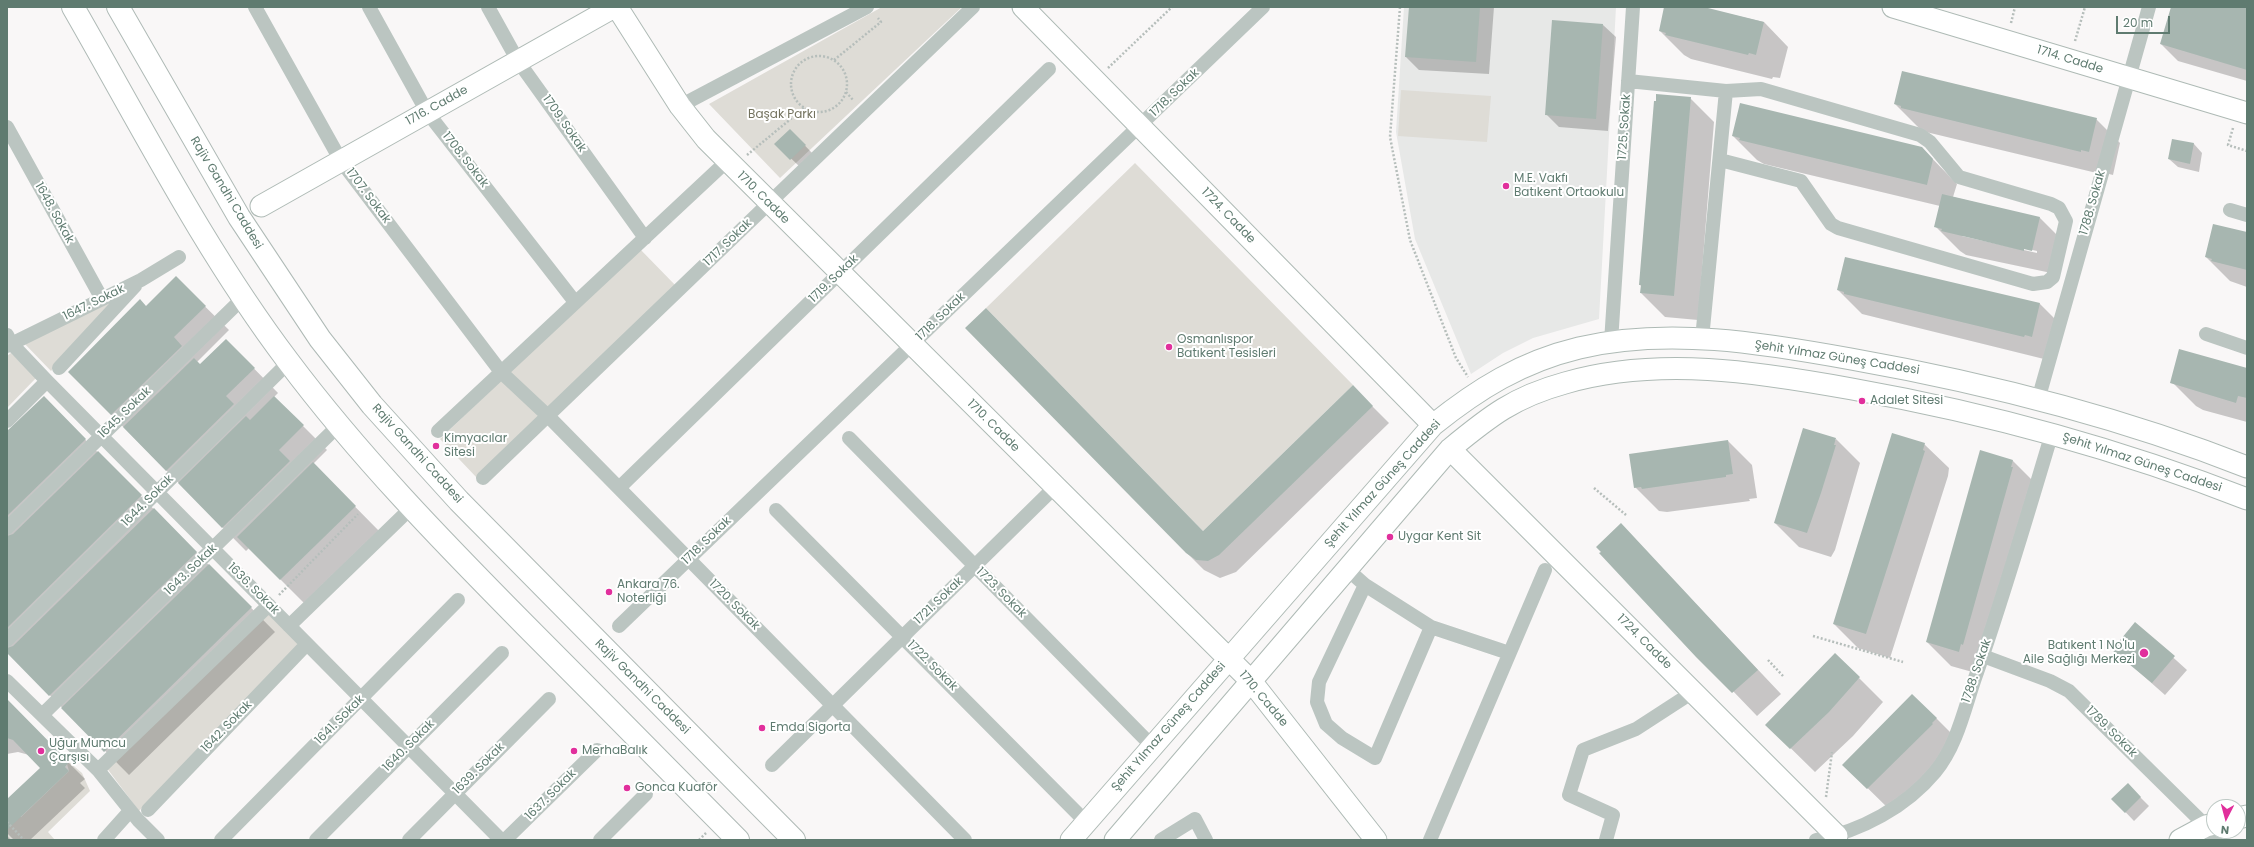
<!DOCTYPE html>
<html>
<head>
<meta charset="utf-8">
<style>
	body { margin:0 }
	#map { position:relative; width:2254px; height:847px; overflow:hidden; background:#f9f7f7; font-family:Poppins,sans-serif }
	canvas { display:block }
	.frame { position:absolute; inset:0; border:8px solid #5f7b70; pointer-events:none }
	.north { position:absolute; left:2206px; top:799px; width:40px; height:40px; box-sizing:border-box; background:#fff; border:1px solid #bfcac6; border-radius:50%; rotate:186deg; font-size:11px; font-weight:700; line-height:16px; text-align:center; color:#5f7b70 }
	.north::after { content:''; display:block; margin:auto; width:14px; height:18px; background:#e12f9c; clip-path:polygon(50% 0,100% 100%,50% 72%,0 100%) }
	.scale { position:absolute; left:2116px; top:16px; width:54px; height:18px; box-sizing:border-box; border:2px solid #5f7b70; border-top:0; padding-left:5px; font-size:12px; line-height:14px; white-space:nowrap; color:#5f7b70; -webkit-text-stroke:3px #fff; paint-order:stroke }
</style>
</head>
<body>
<div id="map">
<canvas width="2254" height="847"></canvas>
<div class="frame"></div>
<div class="north">N</div>
<div class="scale">20 m</div>
</div>
<script>
const c = document.querySelector('canvas').getContext('2d');
c.lineJoin = 'round';
function paint(path, color) {
  c.fillStyle = color;
  c.fill(path, 'evenodd');
}
function strokePath(path, color, width, dash) {
  c.strokeStyle = color;
  c.lineWidth = width;
  c.lineCap = dash ? 'butt' : 'round';
  c.setLineDash(dash || []);
  c.stroke(path);
}
function drawText(font, color, halo, rows, align = 'center') {
  c.font = font + ' Poppins,sans-serif';
  c.lineWidth = 4;
  c.setLineDash([]);
  c.textBaseline = 'middle';
  c.strokeStyle = halo;
  c.fillStyle = color;
  for (const [text, x, y, turn = 0] of rows) {
    c.save();
    c.translate(x, y);
    c.rotate((+turn || 0) * Math.PI / 180);
    c.textAlign = isNaN(turn) ? turn : align;
    if (halo) c.strokeText(text, 0, 0);
    c.fillText(text, 0, 0);
    c.restore();
  }
}
const built = new Path2D(`
	M 1404,7 L 1616,7 L 1599,319 L 1533,338 L 1503,353 L 1471,374 L 1415,239 L 1396,132 Z`);
const green = new Path2D(`
	M 882,7 L 962,7 L 780,178 L 709,104 Z
	M 1401,90 L 1491,96 L 1487,142 L 1398,136 Z
	M 1135,163 L 1353,385 L 1203,531 L 986,308 Z
	M 639,248 L 677,287 L 477,478 L 440,439 Z
	M 122,294 L 51,371 L 22,341 Z
	M 11,353 L 36,378 L 7,408 L 7,356 Z
	M 267,613 L 299,644 L 139,811 L 106,767 Z
	M 69,762 L 82,773 L 90,791 L 48,832 L 55,840 L 7,840 L 7,804 L 21,817 L 69,771 L 67,764 Z`);
const shadow = new Path2D(`
	M 1410,7 L 1494,7 L 1489,74 L 1419,70 L 1406,57 Z
	M 1666,7 L 1699,7 L 1764,22 L 1788,47 L 1780,78 L 1773,77 L 1772,79 L 1691,59 L 1684,55 L 1660,31 Z
	M 2172,7 L 2247,7 L 2247,81 L 2178,61 L 2161,44 Z
	M 1603,25 L 1616,37 L 1608,131 L 1559,127 L 1546,114 Z
	M 1690,98 L 1714,122 L 1698,320 L 1665,317 L 1641,293 L 1642,287 L 1640,285 Z
	M 1895,104 L 2096,119 L 2120,143 L 2113,175 L 2105,173 L 2105,175 L 1926,132 L 1919,128 Z
	M 790,130 L 813,154 L 800,167 L 776,144 Z
	M 1733,136 L 1921,147 L 1957,184 L 1953,197 L 2040,218 L 2064,242 L 2056,274 L 1966,255 L 1960,251 L 1936,227 L 1940,206 L 1764,164 L 1757,160 ZM 1962,234 L 2037,251 L 2037,253 L 1962,236 Z
	M 2173,140 L 2194,144 L 2202,153 L 2199,172 L 2178,167 L 2169,159 Z
	M 2247,233 L 2247,287 L 2230,281 L 2206,257 Z
	M 176,278 L 229,330 L 197,362 L 200,365 L 226,340 L 278,393 L 274,397 L 327,450 L 313,464 L 379,531 L 304,603 L 249,548 L 246,551 L 69,372 L 146,307 Z
	M 1838,290 L 2040,304 L 2064,328 L 2048,360 L 1862,314 Z
	M 2247,369 L 2247,422 L 2203,410 L 2196,406 L 2172,382 Z
	M 1353,387 L 1389,423 L 1236,572 L 1220,578 L 1204,570 L 1187,553 L 1203,532 Z
	M 44,398 L 275,632 L 129,775 L 7,652 L 7,433 Z
	M 1836,439 L 1860,463 L 1835,550 L 1831,557 L 1799,547 L 1775,523 Z
	M 1728,441 L 1752,465 L 1757,498 L 1749,499 L 1750,501 L 1667,512 L 1659,511 L 1635,487 Z
	M 1924,444 L 1949,468 L 1948,476 L 1890,658 L 1858,648 L 1834,624 Z
	M 1981,451 L 2013,461 L 2037,485 L 1983,675 L 1951,666 L 1927,642 Z
	M 1621,525 L 1781,694 L 1757,716 L 1601,554 Z
	M 2136,624 L 2187,670 L 2165,695 L 2114,650 Z
	M 1859,678 L 1883,702 L 1853,736 L 1815,772 L 1767,725 Z
	M 13,707 L 85,779 L 80,783 L 85,788 L 30,840 L 14,840 L 7,833 L 7,800 L 41,768 L 29,755 L 18,752 L 7,754 L 7,709 Z
	M 1936,718 L 1960,742 L 1892,812 L 1844,765 Z
	M 2128,785 L 2149,806 L 2134,821 L 2113,799 Z
	M 7,836 L 11,840 L 7,840 Z`);
const building = new Path2D(`
	M 1409,7 L 1480,7 L 1476,62 L 1405,57 Z
	M 1664,7 L 1704,7 L 1764,22 L 1756,55 L 1749,53 L 1748,55 L 1665,35 L 1666,33 L 1659,31 Z
	M 2171,7 L 2247,7 L 2247,70 L 2160,44 Z
	M 1552,20 L 1603,24 L 1596,119 L 1545,115 Z
	M 1902,71 L 2097,118 L 2089,152 L 2081,150 L 2081,152 L 1901,108 L 1901,106 L 1894,104 Z
	M 1656,94 L 1691,97 L 1674,296 L 1640,293 L 1641,285 L 1639,285 L 1654,101 L 1656,101 Z
	M 1740,103 L 1922,147 L 1933,159 L 1927,185 L 1739,140 L 1740,138 L 1732,136 Z
	M 790,129 L 806,145 L 790,160 L 774,144 Z
	M 2172,139 L 2194,143 L 2190,164 L 2168,159 Z
	M 1942,194 L 2040,217 L 2032,251 L 2024,249 L 2024,251 L 1975,239 L 1941,231 L 1942,229 L 1934,227 Z
	M 2213,224 L 2247,232 L 2247,270 L 2211,261 L 2212,259 L 2205,257 Z
	M 1845,257 L 2040,303 L 2032,337 L 2025,335 L 2024,337 L 1844,294 L 1844,292 L 1837,290 Z
	M 176,276 L 206,306 L 174,337 L 182,346 L 111,415 L 68,372 L 140,299 L 146,306 Z
	M 986,308 L 1203,531 L 1353,385 L 1373,406 L 1219,555 L 1208,561 L 1196,560 L 1186,553 L 965,328 Z
	M 226,339 L 255,368 L 226,396 L 234,404 L 166,471 L 123,427 L 194,358 L 200,364 Z
	M 2179,349 L 2247,368 L 2247,398 L 2238,396 L 2236,403 L 2170,383 Z
	M 44,396 L 86,439 L 7,516 L 7,431 Z
	M 274,396 L 304,425 L 279,450 L 290,461 L 222,528 L 178,483 L 246,416 L 250,420 Z
	M 1803,428 L 1836,438 L 1834,445 L 1836,445 L 1821,493 L 1807,533 L 1774,523 Z
	M 1892,433 L 1925,443 L 1923,450 L 1925,451 L 1866,634 L 1833,624 Z
	M 1728,440 L 1733,474 L 1726,475 L 1726,477 L 1642,489 L 1641,487 L 1634,488 L 1629,454 Z
	M 1980,450 L 2013,460 L 2011,467 L 2013,467 L 1963,645 L 1961,644 L 1959,652 L 1926,642 Z
	M 98,451 L 142,495 L 7,628 L 7,536 L 13,534 Z
	M 313,462 L 356,506 L 280,580 L 237,537 Z
	M 154,508 L 197,552 L 49,696 L 7,653 L 7,648 L 13,646 Z
	M 1621,523 L 1758,670 L 1732,693 L 1696,657 L 1599,553 L 1601,552 L 1596,547 Z
	M 209,564 L 252,607 L 104,752 L 61,708 Z
	M 2135,622 L 2175,656 L 2152,683 L 2112,650 Z
	M 1835,653 L 1860,677 L 1829,712 L 1790,749 L 1765,725 Z
	M 1912,694 L 1937,718 L 1932,723 L 1933,724 L 1867,789 L 1842,765 Z
	M 7,699 L 69,762 L 65,767 L 69,771 L 7,830 L 7,799 L 40,768 L 13,740 L 7,738 Z
	M 2128,783 L 2141,797 L 2125,813 L 2111,799 Z`);
const path = new Path2D(`
	M 1400,7 L 1390,137 L 1410,240 L 1456,358 L 1468,377
	M 2011,23 L 2015,7
	M 2075,41 L 2085,7
	M791 84a28 28 0 1 1 56 0a28 28 0 1 1-56 0Z
	M 834,60 L 881,22 L 878,18
	M 1108,68 L 1172,7
	M 846,92 L 853,100
	M 2233,128 L 2228,145 L 2247,151
	M 747,155 L 804,108
	M 1594,488 L 1626,515
	M 279,595 L 358,514
	M 1813,636 L 1903,662
	M 1768,660 L 1783,676
	M 1826,797 L 1832,752
	M 7,822 L 24,840
	M 699,840 L 706,833`);
const street = new Path2D(`
	M 255,7 L 341,161 L 501,372 L 548,416 L 965,840
	M 369,7 L 427,112 L 575,302
	M 488,7 L 518,61 L 645,238
	M 1628,81 L 1726,91 L 1761,89 L 1920,135 L 1930,142 L 1959,177 L 2051,204 L 2059,208 L 2066,221 L 2053,277 L 2047,282 L 2033,284 L 1838,228 L 1831,224 L 1801,181 L 1720,160
	M 680,106 L 867,7
	M 7,127 L 102,299
	M 2230,210 L 2247,215
	M 2206,334 L 2247,348
	M 7,335 L 11,343 L 47,381 L 501,840
	M 1702,339 L 1726,91
	M 1611,342 L 1633,7
	M 7,346 L 141,280 L 179,257
	M 59,368 L 135,286
	M 2038,400 L 2149,7
	M 7,421 L 47,381
	M 438,431 L 727,161
	M 849,438 L 1153,747
	M 483,478 L 973,7
	M 619,488 L 1049,69
	M 776,510 L 1087,823
	M 7,528 L 243,298
	M 1347,569 L 1365,585 L 1431,627 L 1509,653
	M 1365,585 L 1319,682 L 1317,702 L 1326,724 L 1342,738 L 1375,758 L 1431,627
	M 289,626 L 412,507
	M 619,626 L 1263,7
	M 7,640 L 289,362
	M 1983,656 L 2050,681 L 2069,691 L 2206,826 L 2216,840
	M 7,681 L 98,770 L 138,820 L 158,840
	M 42,715 L 339,425
	M 772,765 L 1055,487
	M 98,770 L 269,605
	M 148,810 L 307,644
	M 104,840 L 130,811
	M 221,840 L 458,600
	M 316,840 L 502,653
	M 409,840 L 549,699
	M 505,840 L 597,750
	M 600,840 L 646,794
	M 1161,840 L 1195,819 L 1206,840
	M 1430,840 L 1545,570
	M 1606,840 L 1613,815 L 1569,795 L 1583,750 L 1636,729 L 1693,692
	M 1816,840 C 1861,831 1906,807 1935,772 C 1956,747 1964,711 1974,681 C 2003,599 2027,516 2052,433`);
const secondary = new Path2D(`
	M 617,7 L 680,106 L 706,139 L 1251,681 L 1376,840
	M 1023,7 L 1433,425
	M 1893,7 L 2247,113
	M 261,206 L 614,7
	M 1450,449 L 1837,836
	M 2238,818 L 2247,816
	M 1071,840 L 1433,425 C 1478,389 1521,362 1579,348 C 1667,327 1763,343 1851,359 C 1986,383 2120,417 2247,467
	M 1115,840 L 1450,449 C 1490,416 1514,397 1565,383 C 1658,356 1758,372 1852,389 C 1987,413 2119,449 2247,499
	M 2180,840 L 2206,826 L 2214,824`);
const primary = new Path2D(`
	M 73,7 C 142,127 205,251 288,361 C 359,456 443,542 526,626 C 597,697 668,769 738,840
	M 118,7 L 239,217 L 320,339 L 372,405 L 459,501 L 794,840`);
const markers = [
	[1506,186,4,"#e12f9c"],
	[1169,347,4,"#e12f9c"],
	[1862,401,4,"#e12f9c"],
	[436,446,4,"#e12f9c"],
	[1390,537,4,"#e12f9c"],
	[609,592,4,"#e12f9c"],
	[2144,653,5,"#e12f9c"],
	[762,728,4,"#e12f9c"],
	[41,751,4,"#e12f9c"],
	[574,751,4,"#e12f9c"],
	[627,788,4,"#e12f9c"]
];
const streetNames = [
	["1714. Cadde",2070,60,17],
	["1718. Sokak",1175,93,-44],
	["1716. Cadde",437,106,-29],
	["1709. Sokak",564,124,55],
	["1725. Sokak",1625,127,-86],
	["1708. Sokak",465,160,52],
	["Rajiv Gandhi Caddesi",226,193,59],
	["1707. Sokak",368,196,53],
	["1710. Cadde",763,198,45],
	["1788. Sokak",2093,203,-74],
	["1648. Sokak",54,213,61],
	["1724. Cadde",1228,216,46],
	["1717. Sokak",728,243,-44],
	["1719. Sokak",834,279,-44],
	["1647. Sokak",94,303,-26],
	["1718. Sokak",941,317,-44],
	["Şehit Yılmaz Güneş Caddesi",1837,358,9],
	["1645. Sokak",125,413,-44],
	["1710. Cadde",993,426,45],
	["Rajiv Gandhi Caddesi",417,454,48],
	["Şehit Yılmaz Güneş Caddesi",2142,463,18],
	["Şehit Yılmaz Güneş Caddesi",1383,484,-48],
	["1644. Sokak",148,501,-45],
	["1718. Sokak",707,541,-44],
	["1643. Sokak",191,570,-44],
	["1636. Sokak",253,589,45],
	["1723. Sokak",1001,593,45],
	["1721. Sokak",939,601,-44],
	["1720. Sokak",734,605,45],
	["1724. Cadde",1644,642,45],
	["1722. Sokak",932,666,45],
	["1788. Sokak",1977,671,-71],
	["Rajiv Gandhi Caddesi",642,687,45],
	["1710. Cadde",1263,699,50],
	["1641. Sokak",340,720,-45],
	["1642. Sokak",227,727,-46],
	["Şehit Yılmaz Güneş Caddesi",1169,727,-49],
	["1789. Sokak",2111,732,45],
	["1640. Sokak",409,746,-45],
	["1639. Sokak",479,769,-45],
	["1637. Sokak",551,795,-45]
];
const parkNames = [
	["Başak Parkı",782,115]
];
const poiNames = [
	["M.E. Vakfı",1514,179],
	["Batıkent Ortaokulu",1514,193],
	["Osmanlıspor",1177,340],
	["Batıkent Tesisleri",1177,354],
	["Adalet Sitesi",1870,401],
	["Kimyacılar",444,439],
	["Sitesi",444,453],
	["Uygar Kent Sit",1398,537],
	["Ankara 76.",617,585],
	["Noterliği",617,599],
	["Batıkent 1 No'lu",2135,646,"right"],
	["Aile Sağlığı Merkezi",2135,660,"right"],
	["Emda Sigorta",770,728],
	["Uğur Mumcu",49,744],
	["Çarşısı",49,758],
	["MerhaBalık",582,751],
	["Gonca Kuaför",635,788]
];
paint(built, '#e7e8e7');
paint(green, '#dedcd6');
paint(shadow, '#0003');
paint(building, '#a7b6b0');
strokePath(secondary, '#aebab5', 23);
strokePath(primary, '#afbab6', 24);
strokePath(path, '#b6bebb', 2.5, [2, 2]);
strokePath(street, '#bbc5c1', 14);
strokePath(secondary, '#fff', 21);
strokePath(primary, '#fff', 22);
for (const [x, y, r, color] of markers) {
  const dot = new Path2D();
  dot.arc(x, y, r, 0, 2 * Math.PI);
  c.fillStyle = color;
  c.fill(dot);
  strokePath(dot, '#fff', 1.5);
}
drawText('12px', '#5f7b70', '#fff', streetNames);
drawText('12px', '#73725e', '#fff', parkNames);
drawText('12px', '#5f7b70', '#fff', poiNames, 'left');
</script>
</body>
</html>
